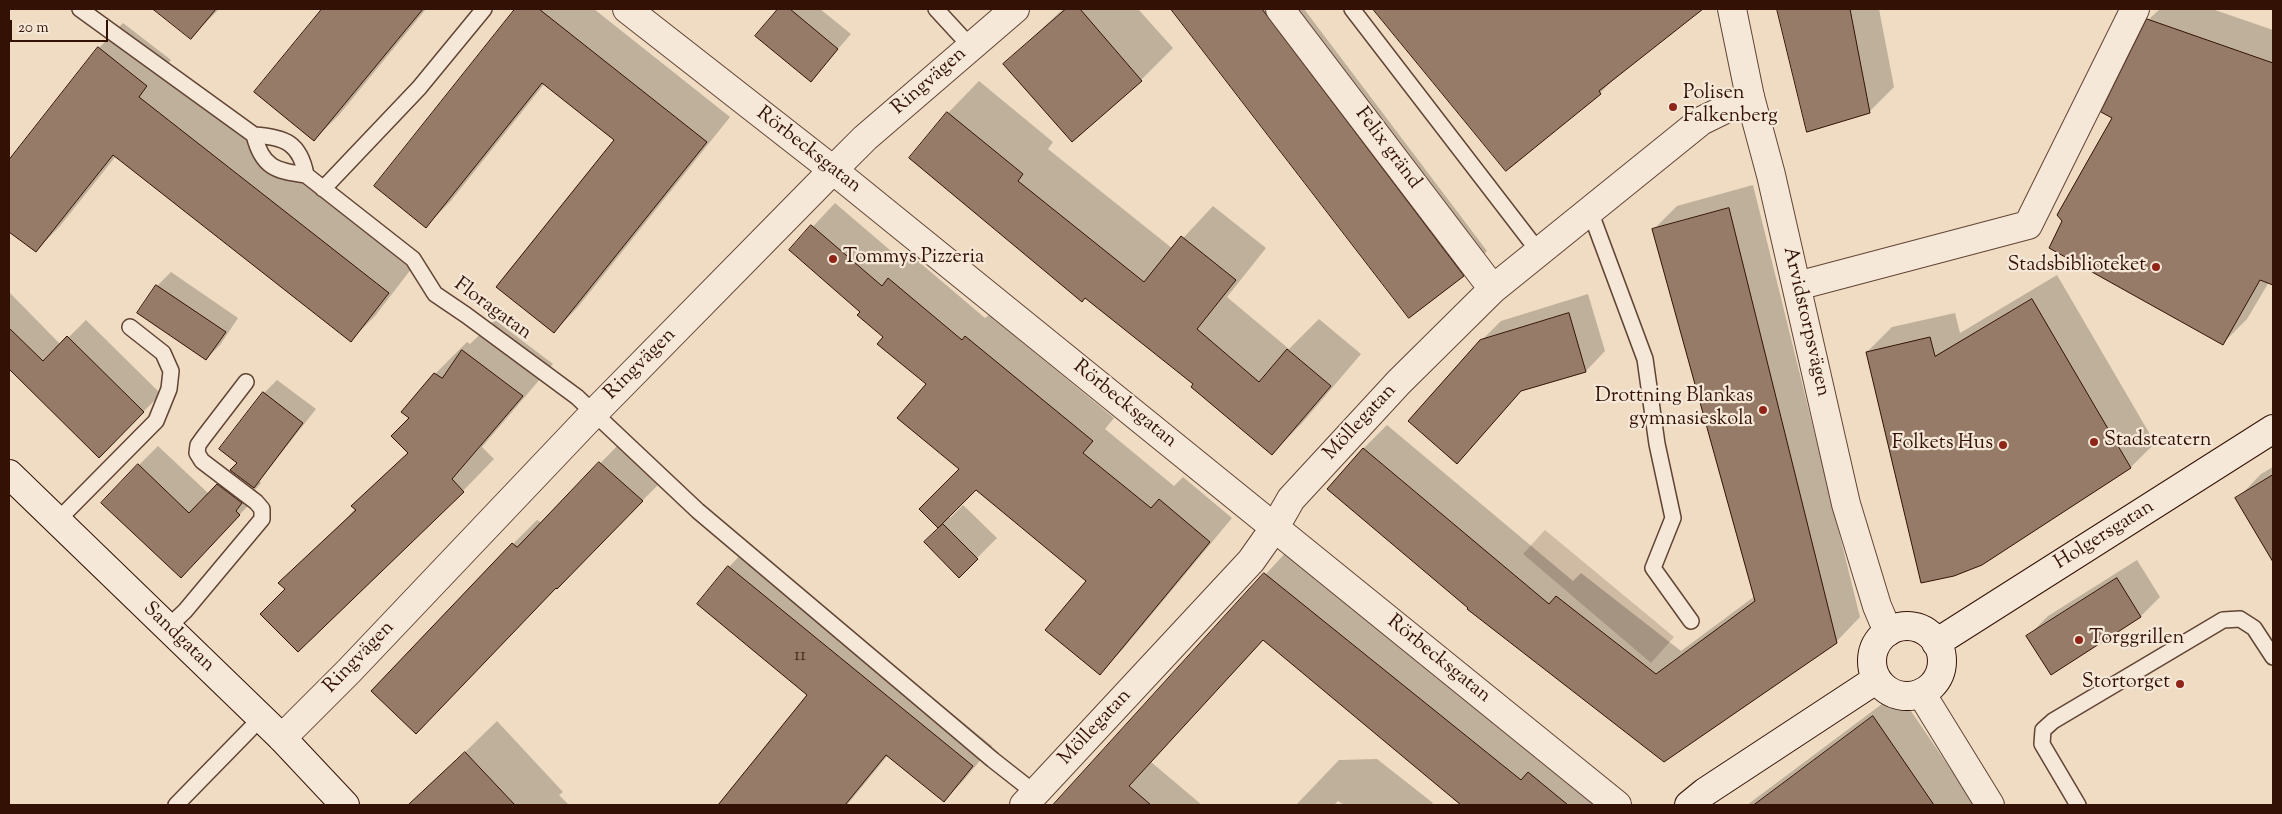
<!DOCTYPE html>
<html>
<head>
<meta charset="utf-8">
<style>
	body { margin:0 }
	#map { position:relative; width:2282px; height:814px; overflow:hidden; background:#efdcc3; font-family:"Sorts Mill Goudy",serif }
	canvas { display:block }
	.frame { position:absolute; inset:0; border:10px solid #331205; pointer-events:none }
	.scale { position:absolute; left:10px; top:20px; width:98px; height:22px; box-sizing:border-box; border:2px solid #331205; border-top:0; padding-left:6px; font-size:15px; line-height:18px; white-space:nowrap; color:#331205; -webkit-text-stroke:4px #f5e8d8; paint-order:stroke }
</style>
</head>
<body>
<div id="map">
<canvas width="2282" height="814"></canvas>
<div class="frame"></div>
<div class="scale">20 m</div>
</div>
<script>
const c = document.querySelector('canvas').getContext('2d');
c.lineJoin = 'round';
function paint(path, color) {
  c.fillStyle = color;
  c.fill(path, 'evenodd');
}
function strokePath(path, color, width, dash) {
  c.strokeStyle = color;
  c.lineWidth = width;
  c.lineCap = dash ? 'butt' : 'round';
  c.setLineDash(dash || []);
  c.stroke(path);
}
function drawText(font, color, halo, rows, align = 'center') {
  c.font = font + ' "Sorts Mill Goudy",serif';
  c.lineWidth = 4.5;
  c.setLineDash([]);
  c.textBaseline = 'middle';
  c.strokeStyle = halo;
  c.fillStyle = color;
  for (const [text, x, y, turn = 0] of rows) {
    c.save();
    c.translate(x, y);
    c.rotate((+turn || 0) * Math.PI / 180);
    c.textAlign = isNaN(turn) ? turn : align;
    if (halo) c.strokeText(text, 0, 0);
    c.fillText(text, 0, 0);
    c.restore();
  }
}
const green = new Path2D(`
	M 1545,530 L 1674,637 L 1651,663 L 1523,554 Z`);
const shadow = new Path2D(`
	M 155,9 L 219,9 L 191,38 Z
	M 324,9 L 426,9 L 339,115 L 314,140 L 256,92 Z
	M 517,9 L 594,9 L 730,117 L 578,307 L 554,332 L 615,140 L 545,83 L 450,202 L 426,226 L 375,186 Z
	M 780,9 L 820,9 L 851,34 L 811,80 L 757,36 Z
	M 1063,9 L 1138,9 L 1173,48 L 1141,80 L 1072,141 L 1004,64 Z
	M 1172,9 L 1304,9 L 1487,251 L 1463,275 L 1410,316 Z
	M 1375,9 L 1698,9 L 1685,22 L 1618,75 L 1600,93 L 1506,169 Z
	M 1778,9 L 1879,9 L 1894,87 L 1869,112 L 1808,130 Z
	M 2160,9 L 2212,9 L 2273,30 L 2273,283 L 2269,282 L 2247,319 L 2223,343 L 2113,118 L 2148,20 Z
	M 123,23 L 171,60 L 162,71 L 412,268 L 375,316 L 351,340 L 116,156 L 60,226 L 36,251 L 9,230 L 9,162 L 99,48 Z
	M 979,81 L 1053,142 L 1048,149 L 1173,249 L 1213,206 L 1266,248 L 1227,297 L 1289,349 L 1319,319 L 1361,354 L 1303,422 L 1272,454 L 1195,384 L 948,113 Z
	M 1753,185 L 1860,617 L 1836,642 L 1664,761 L 1363,449 L 1387,425 L 1573,581 L 1581,573 L 1681,651 L 1755,596 L 1653,230 L 1677,206 Z
	M 835,203 L 905,263 L 912,256 L 985,318 L 989,315 L 1114,418 L 1105,429 L 1174,486 L 1183,477 L 1232,518 L 1122,650 L 1099,673 L 1087,581 L 976,489 L 948,516 L 950,518 L 963,505 L 997,538 L 959,576 L 940,528 L 920,509 L 960,469 L 928,384 L 862,312 L 791,250 Z
	M 171,272 L 238,318 L 220,345 L 206,359 L 139,313 L 157,286 Z
	M 2057,275 L 2155,443 L 2131,467 L 1982,564 L 1867,352 L 1892,327 L 1955,313 L 1960,333 Z
	M 9,292 L 61,345 L 86,320 L 161,394 L 99,456 L 9,367 Z
	M 1588,294 L 1605,351 L 1586,371 L 1523,389 L 1457,462 L 1481,341 L 1501,321 Z
	M 495,320 L 553,364 L 482,447 L 494,459 L 463,491 L 286,589 L 384,475 L 409,452 L 410,418 L 435,374 L 467,342 L 470,344 Z
	M 277,380 L 316,409 L 259,481 L 261,483 L 255,490 L 259,494 L 200,557 L 139,465 L 158,446 L 209,494 L 238,463 L 264,393 Z
	M 624,439 L 667,476 L 556,587 L 513,544 L 537,520 L 542,523 Z
	M 2273,467 L 2273,559 L 2237,499 L 2261,474 Z
	M 748,547 L 992,746 L 963,781 L 944,800 L 888,755 L 847,805 L 719,805 L 809,694 L 729,567 Z
	M 1288,550 L 1613,805 L 1462,805 L 1264,639 L 1151,762 L 1202,805 L 1072,805 L 1062,797 Z
	M 2137,560 L 2160,597 L 2141,616 L 2051,673 L 2028,636 L 2048,616 Z
	M 1898,692 L 1975,805 L 1747,805 Z
	M 497,721 L 563,792 L 559,795 L 569,805 L 429,805 L 420,796 Z
	M 1377,759 L 1433,803 L 1431,805 L 1344,805 L 1338,801 L 1334,805 L 1296,805 L 1339,760 Z`);
const building = new Path2D(`
	M 153,9 L 216,9 L 191,39 Z
	M 322,9 L 423,9 L 314,141 L 254,92 Z
	M 515,9 L 539,9 L 707,142 L 554,333 L 496,287 L 614,140 L 542,83 L 426,228 L 374,186 Z
	M 778,9 L 790,9 L 838,49 L 811,82 L 755,36 Z
	M 1066,9 L 1080,9 L 1142,81 L 1072,142 L 1003,64 Z
	M 1171,9 L 1262,9 L 1464,276 L 1409,318 Z
	M 1373,9 L 1703,9 L 1599,91 L 1601,94 L 1506,171 Z
	M 1777,9 L 1850,9 L 1870,113 L 1807,132 Z
	M 2147,19 L 2273,63 L 2273,285 L 2260,280 L 2223,345 L 2049,248 L 2062,221 L 2057,215 L 2112,118 L 2101,112 Z
	M 98,47 L 147,86 L 139,97 L 389,293 L 351,342 L 113,155 L 36,252 L 9,232 L 9,160 Z
	M 947,112 L 1023,174 L 1018,181 L 1144,282 L 1181,236 L 1236,280 L 1197,329 L 1259,382 L 1287,349 L 1331,386 L 1272,455 L 1191,387 L 1193,384 L 1085,298 L 1082,302 L 909,158 Z
	M 1729,208 L 1837,643 L 1664,762 L 1467,609 L 1468,608 L 1327,489 L 1363,448 L 1549,604 L 1556,596 L 1656,674 L 1755,601 L 1652,229 Z
	M 811,225 L 882,286 L 888,278 L 962,340 L 965,336 L 1093,441 L 1083,453 L 1151,508 L 1159,499 L 1210,542 L 1100,675 L 1045,630 L 1086,581 L 976,490 L 938,528 L 919,509 L 959,469 L 897,418 L 926,384 L 877,344 L 883,337 L 857,315 L 860,312 L 789,250 Z
	M 156,285 L 226,332 L 206,360 L 137,313 Z
	M 2032,299 L 2131,468 L 1982,565 L 1954,576 L 1921,583 L 1866,352 L 1930,337 L 1935,356 Z
	M 1569,313 L 1586,372 L 1521,391 L 1457,464 L 1408,421 L 1480,340 Z
	M 9,328 L 43,361 L 67,336 L 144,412 L 99,458 L 9,369 Z
	M 462,350 L 523,396 L 452,479 L 464,492 L 298,652 L 260,614 L 285,589 L 278,583 L 356,510 L 351,506 L 408,453 L 391,436 L 409,418 L 401,412 L 434,373 L 442,378 Z
	M 263,392 L 303,423 L 254,488 L 230,470 L 237,463 L 219,449 Z
	M 599,462 L 643,501 L 557,589 L 556,588 L 416,734 L 371,691 L 512,543 L 517,547 Z
	M 138,464 L 189,513 L 217,484 L 242,503 L 236,511 L 240,515 L 181,578 L 101,503 Z
	M 2273,475 L 2273,562 L 2235,498 Z
	M 943,524 L 978,559 L 959,578 L 924,542 Z
	M 728,566 L 973,766 L 944,802 L 886,755 L 845,805 L 718,805 L 807,695 L 697,604 Z
	M 1264,573 L 1521,780 L 1528,772 L 1568,805 L 1461,805 L 1263,640 L 1129,786 L 1151,805 L 1053,805 Z
	M 2117,578 L 2141,617 L 2051,675 L 2026,636 Z
	M 1873,716 L 1934,805 L 1754,805 Z
	M 465,752 L 515,805 L 408,805 L 456,760 Z`);
const service = new Path2D(`
	M 80,9 L 254,135 C 285,137 300,143 306,175
	M 936,9 L 971,47
	M 1352,9 L 1539,252
	M 254,135 C 262,167 275,171 306,175 L 413,259 L 435,294 L 466,315 L 577,397 L 698,511 L 993,760 L 1035,793
	M 323,189 L 419,88 L 484,9
	M 1590,211 L 1645,359 L 1657,444 L 1673,518 L 1653,568 L 1691,621
	M 57,521 L 156,421 L 169,389 L 171,371 L 163,353 L 130,327
	M 167,628 L 185,611 L 262,519 L 262,509 L 256,502 L 202,461 L 197,453 L 198,445 L 203,438 L 246,382
	M 176,805 L 261,718
	M 2078,805 L 2042,744 L 2043,730 L 2053,721 L 2223,620 L 2240,619 L 2254,628 L 2273,657`);
const minor = new Path2D(`
	M 627,9 L 833,170 L 1617,805
	M 1280,9 L 1493,289
	M 1797,286 L 2028,225 L 2135,9
	M 282,738 L 349,671 L 594,413 L 833,170 L 865,138 L 1015,9
	M 1024,805 L 1251,561 L 1275,527 L 1291,499 L 1399,382 L 1493,289 L 1701,121 L 1750,97`);
const tertiary = new Path2D(`
	M 1732,9 L 1750,97 L 1771,175 L 1846,504 L 1877,606 L 1888,632
	M 1921,693 L 1990,805`);
const secondary = new Path2D(`
	M 9,474 L 282,738 L 345,805
	M1872 661a35 35 0 1 1 70 0a35 35 0 1 1-70 0Z
	M 1936,643 L 2273,429
	M 1689,805 L 1705,792 L 1877,679`);
const markers = [
	[1673,107,5,"#8f2418"],
	[833,259,5,"#8f2418"],
	[2156,267,5,"#8f2418"],
	[1763,410,5,"#8f2418"],
	[2094,442,5,"#8f2418"],
	[2003,445,5,"#8f2418"],
	[2079,640,5,"#8f2418"],
	[2180,684,5,"#8f2418"]
];
const numberNames = [
	["11",800,657]
];
const streetNames = [
	["Ringvägen",930,82,-41],
	["Felix gränd",1387,149,53],
	["Rörbecksgatan",808,151,38],
	["Floragatan",492,310,36],
	["Arvidstorpsvägen",1805,322,77],
	["Ringvägen",641,365,-45],
	["Rörbecksgatan",1124,405,39],
	["Möllegatan",1361,423,-47],
	["Holgersgatan",2105,536,-32],
	["Sandgatan",178,638,44],
	["Ringvägen",360,658,-46],
	["Rörbecksgatan",1438,660,39],
	["Möllegatan",1096,728,-47]
];
const poiNames = [
	["Polisen",1683,95],
	["Falkenberg",1683,118],
	["Tommys Pizzeria",843,259],
	["Stadsbiblioteket",2146,267,"right"],
	["Drottning Blankas",1753,398,"right"],
	["gymnasieskola",1753,421,"right"],
	["Stadsteatern",2104,442],
	["Folkets Hus",1993,445,"right"],
	["Torggrillen",2089,640],
	["Stortorget",2170,684,"right"]
];
paint(green, '#cfbaa3');
paint(shadow, '#0003');
paint(building, '#957b68');
strokePath(building, '#331205', 1);
strokePath(service, '#624434', 18);
strokePath(minor, '#624434', 30);
strokePath(tertiary, '#624434', 30);
strokePath(secondary, '#331205', 30);
strokePath(service, '#f5e8d8', 15);
strokePath(minor, '#f5e8d8', 28);
strokePath(tertiary, '#f5e8d8', 28);
strokePath(secondary, '#f5e8d8', 28);
for (const [x, y, r, color] of markers) {
  const dot = new Path2D();
  dot.arc(x, y, r, 0, 2 * Math.PI);
  c.fillStyle = color;
  c.fill(dot);
  strokePath(dot, '#f5e8d8', 2);
}
drawText('18px', '#4c2c1e', null, numberNames);
drawText('20px', '#331205', '#f5e8d8', streetNames);
drawText('20px', '#331205', '#f5e8d8', poiNames, 'left');
</script>
</body>
</html>
